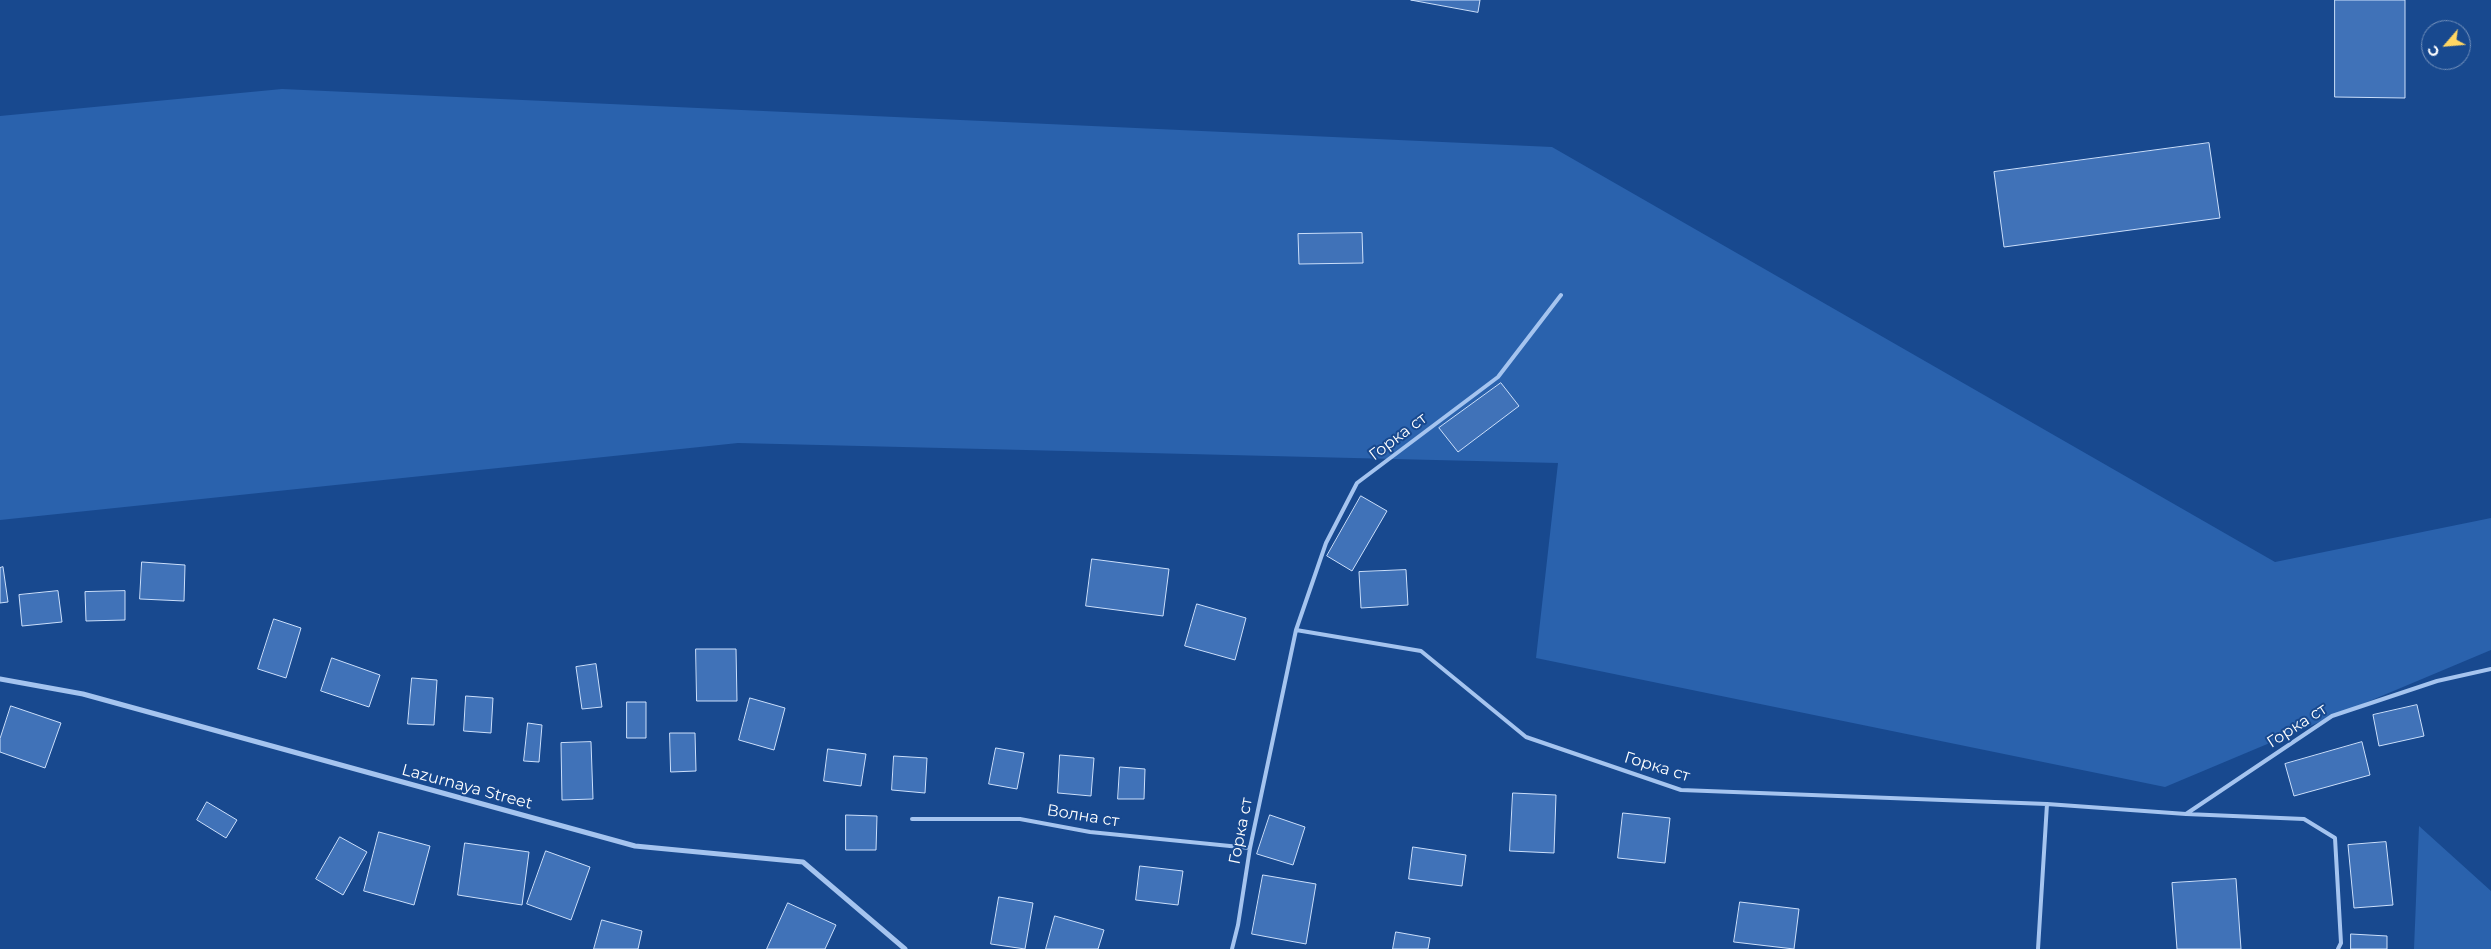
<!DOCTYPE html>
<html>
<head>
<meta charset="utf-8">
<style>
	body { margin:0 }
	#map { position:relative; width:2491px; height:949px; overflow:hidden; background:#18498f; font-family:Montserrat,sans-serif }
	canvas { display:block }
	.north { position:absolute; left:2421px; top:20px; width:50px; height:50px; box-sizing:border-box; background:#18498f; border:1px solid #7492bc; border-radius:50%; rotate:243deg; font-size:14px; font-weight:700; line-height:20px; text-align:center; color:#fff }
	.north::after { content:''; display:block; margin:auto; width:18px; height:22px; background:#ffd663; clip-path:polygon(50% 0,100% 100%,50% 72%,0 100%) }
</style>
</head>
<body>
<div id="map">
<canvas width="2491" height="949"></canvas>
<div class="north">С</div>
</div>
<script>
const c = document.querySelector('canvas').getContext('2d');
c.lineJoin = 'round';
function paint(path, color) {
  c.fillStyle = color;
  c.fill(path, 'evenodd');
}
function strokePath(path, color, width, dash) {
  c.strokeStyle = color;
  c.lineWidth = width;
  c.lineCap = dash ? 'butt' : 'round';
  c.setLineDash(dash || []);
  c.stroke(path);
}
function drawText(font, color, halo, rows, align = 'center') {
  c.font = font + ' Montserrat,sans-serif';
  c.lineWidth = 4;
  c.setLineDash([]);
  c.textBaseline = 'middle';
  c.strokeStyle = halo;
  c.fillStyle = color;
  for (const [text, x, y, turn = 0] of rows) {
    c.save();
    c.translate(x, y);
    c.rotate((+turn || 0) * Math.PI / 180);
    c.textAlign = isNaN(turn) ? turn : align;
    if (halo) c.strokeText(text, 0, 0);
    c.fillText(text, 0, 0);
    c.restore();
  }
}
const green = new Path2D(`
	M 282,89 L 1552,147 L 2275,562 L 2491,518 L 2491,650 L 2165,787 L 1536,658 L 1558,463 L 738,443 L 0,520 L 0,116 Z
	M 2419,826 L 2491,891 L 2491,949 L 2414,949 Z`);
const building = new Path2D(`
	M 1411,0 L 1480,0 L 1478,12 Z
	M 2335,0 L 2405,0 L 2405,98 L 2335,97 Z
	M 2209,143 L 2220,218 L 2004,247 L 1994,172 Z
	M 1362,233 L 1363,263 L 1299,264 L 1298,234 Z
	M 1501,383 L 1519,406 L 1458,452 L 1439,428 Z
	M 1361,496 L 1387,511 L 1352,571 L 1327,556 Z
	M 1092,559 L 1169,569 L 1163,616 L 1086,606 Z
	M 142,562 L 185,565 L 184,601 L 140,599 Z
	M 3,567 L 8,602 L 0,603 L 0,568 Z
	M 1406,570 L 1408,605 L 1361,608 L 1359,572 Z
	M 58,591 L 62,622 L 22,626 L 19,595 Z
	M 125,591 L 125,620 L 86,621 L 85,592 Z
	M 1197,604 L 1246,618 L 1235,660 L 1185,646 Z
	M 274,619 L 301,628 L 286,678 L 258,669 Z
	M 696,649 L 736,649 L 737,701 L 697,701 Z
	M 332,658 L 380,675 L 369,707 L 321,691 Z
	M 596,664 L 602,707 L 582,709 L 576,667 Z
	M 412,678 L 437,680 L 434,725 L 408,724 Z
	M 466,696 L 493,698 L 491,733 L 464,731 Z
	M 750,698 L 785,708 L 774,750 L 739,740 Z
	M 627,702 L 646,702 L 646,738 L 627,738 Z
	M 2417,705 L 2424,736 L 2379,746 L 2373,715 Z
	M 11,706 L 61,723 L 45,768 L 0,752 L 0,739 Z
	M 528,723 L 542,725 L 539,762 L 524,761 Z
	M 670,733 L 695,733 L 696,771 L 671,772 Z
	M 591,742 L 593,799 L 562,800 L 561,743 Z
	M 2362,742 L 2370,775 L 2294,796 L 2285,764 Z
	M 996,748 L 1024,753 L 1017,789 L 989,784 Z
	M 828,749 L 866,754 L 861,786 L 824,781 Z
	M 1060,755 L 1094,758 L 1091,796 L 1058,793 Z
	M 894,756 L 927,758 L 925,793 L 892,790 Z
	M 1120,767 L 1145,769 L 1144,799 L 1118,799 Z
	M 1513,793 L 1556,795 L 1554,853 L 1510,851 Z
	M 207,802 L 237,820 L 226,838 L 197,820 Z
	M 1623,813 L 1670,818 L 1665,863 L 1618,858 Z
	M 846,815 L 877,816 L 876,850 L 846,850 Z
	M 1270,815 L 1305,827 L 1293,865 L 1257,854 Z
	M 379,832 L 430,846 L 414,905 L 364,891 Z
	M 340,837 L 367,852 L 343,895 L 316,879 Z
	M 2386,842 L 2393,905 L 2354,908 L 2348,845 Z
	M 465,843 L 529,852 L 522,905 L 458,895 Z
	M 1413,847 L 1466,855 L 1462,886 L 1409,879 Z
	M 546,851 L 590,867 L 571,920 L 527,904 Z
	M 1140,866 L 1183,871 L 1178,905 L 1136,900 Z
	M 1263,875 L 1316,884 L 1306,944 L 1252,934 Z
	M 2236,879 L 2241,949 L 2177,949 L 2172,883 Z
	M 999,897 L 1033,903 L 1025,949 L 991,944 Z
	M 1740,902 L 1799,909 L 1794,949 L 1734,942 Z
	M 788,903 L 836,925 L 825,949 L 767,949 Z
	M 1055,916 L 1104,930 L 1098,949 L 1046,949 Z
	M 602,920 L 642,931 L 638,949 L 594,949 Z
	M 1396,932 L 1430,938 L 1428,949 L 1393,949 Z
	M 2351,934 L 2387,936 L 2387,949 L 2351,949 Z`);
const lane = new Path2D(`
	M 1296,630 L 1421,651 L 1526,737 L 1681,790 L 2047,804 L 2186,814 L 2332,716 L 2437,681 L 2491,669
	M 2186,814 L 2304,819 L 2335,838 L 2341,943 L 2338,949
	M 912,819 L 1020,819 L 1090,832 L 1250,848
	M 1232,949 L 1238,925 L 1250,848 L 1296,630 L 1326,543 L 1357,483 L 1498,377 L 1561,295
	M 2038,949 L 2047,804`);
const street = new Path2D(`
	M 0,679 L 83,694 L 635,846 L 803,862 L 905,949`);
const streetNames = [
	["Горка ст",1398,437,-37],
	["Горка ст",2297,726,-33],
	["Горка ст",1657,767,17],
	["Lazurnaya Street",467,787,15],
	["Волна ст",1083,816,9],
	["Горка ст",1241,831,-79]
];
paint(green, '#2a62ad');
paint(building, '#4072b8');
strokePath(building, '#cbdffb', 1);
strokePath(lane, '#a5c4ef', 4);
strokePath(street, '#a5c4ef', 5);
drawText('16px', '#fff', '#18498f', streetNames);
</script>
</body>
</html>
